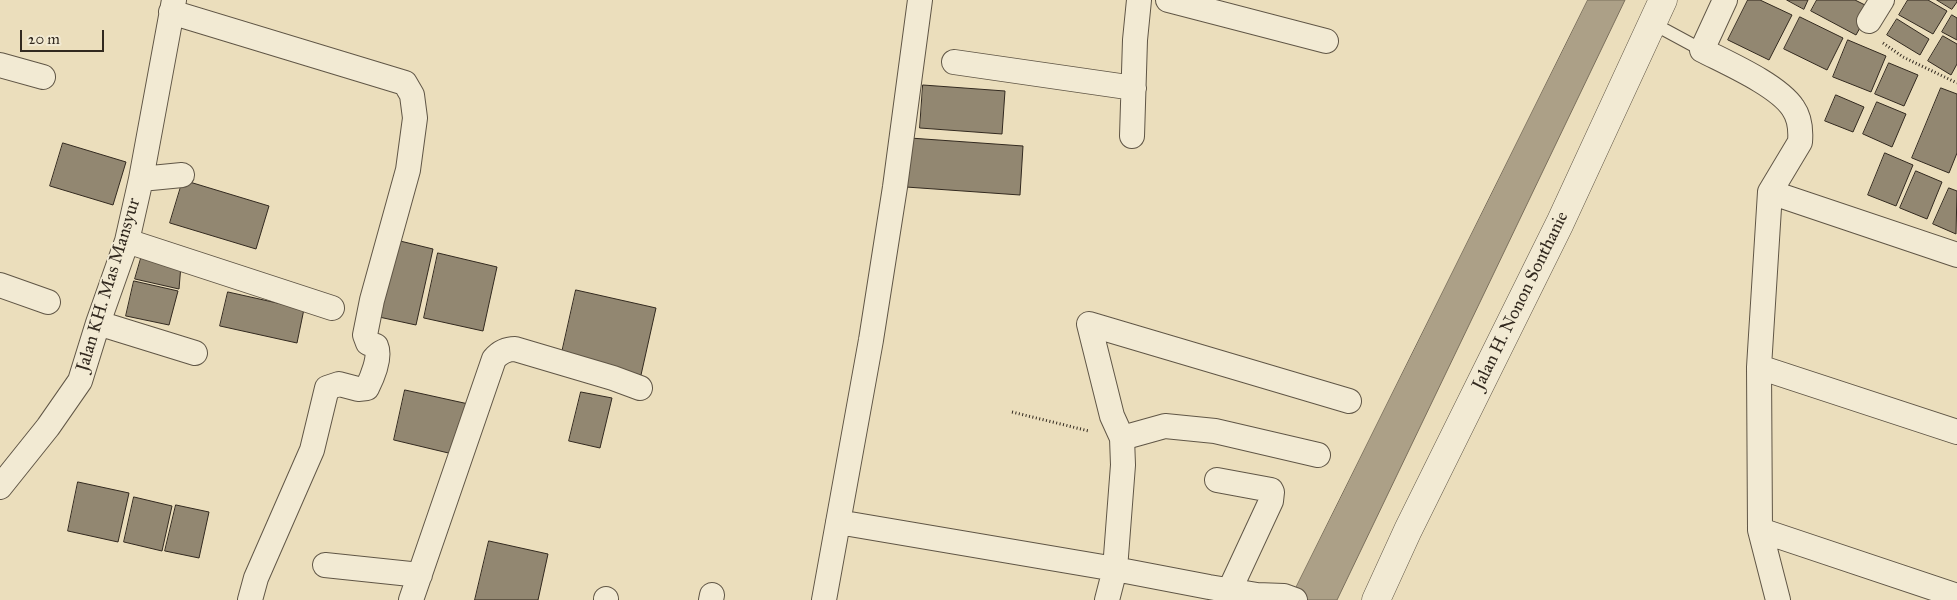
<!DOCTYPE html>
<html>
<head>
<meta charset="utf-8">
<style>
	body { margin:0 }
	#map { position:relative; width:1957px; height:600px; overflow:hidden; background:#ebdebc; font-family:"IM FELL Great Primer",serif }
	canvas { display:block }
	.scale { position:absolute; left:20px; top:30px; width:84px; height:22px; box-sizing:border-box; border:2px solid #32291f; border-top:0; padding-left:6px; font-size:15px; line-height:18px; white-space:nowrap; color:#32291f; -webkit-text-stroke:4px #f2ead3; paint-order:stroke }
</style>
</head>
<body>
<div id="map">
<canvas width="1957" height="600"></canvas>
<div class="scale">20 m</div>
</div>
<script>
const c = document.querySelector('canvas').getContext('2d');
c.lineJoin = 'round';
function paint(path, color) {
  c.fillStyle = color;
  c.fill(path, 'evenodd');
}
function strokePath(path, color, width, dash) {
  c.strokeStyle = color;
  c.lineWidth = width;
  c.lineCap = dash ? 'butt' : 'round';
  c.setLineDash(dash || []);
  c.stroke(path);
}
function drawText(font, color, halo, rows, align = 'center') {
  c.font = font + ' "IM FELL Great Primer",serif';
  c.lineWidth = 4;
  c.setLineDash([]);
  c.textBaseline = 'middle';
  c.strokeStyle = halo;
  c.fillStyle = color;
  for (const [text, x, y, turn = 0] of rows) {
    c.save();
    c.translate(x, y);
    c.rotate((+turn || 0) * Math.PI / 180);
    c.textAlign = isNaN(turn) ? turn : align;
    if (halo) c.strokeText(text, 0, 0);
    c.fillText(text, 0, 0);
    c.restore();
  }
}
const water = new Path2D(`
	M 1588,0 L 1625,0 L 1337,600 L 1290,600 Z`);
const building = new Path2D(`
	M 1748,0 L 1760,0 L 1792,15 L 1769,60 L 1728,40 Z
	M 1787,0 L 1808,0 L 1804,9 Z
	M 1817,0 L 1855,0 L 1871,8 L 1856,35 L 1811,11 Z
	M 1908,0 L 1928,0 L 1947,11 L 1933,34 L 1899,15 Z
	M 1937,0 L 1957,0 L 1957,2 L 1952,9 Z
	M 1952,15 L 1957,18 L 1957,40 L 1942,32 Z
	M 1800,17 L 1843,38 L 1827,70 L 1784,49 Z
	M 1897,19 L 1929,39 L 1920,55 L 1887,35 Z
	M 1943,36 L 1957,44 L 1957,64 L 1951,75 L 1928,61 Z
	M 1848,40 L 1886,56 L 1871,92 L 1833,77 Z
	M 1889,63 L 1918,75 L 1904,106 L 1875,94 Z
	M 923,85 L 1005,91 L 1002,134 L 920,128 Z
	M 1941,88 L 1957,94 L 1957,153 L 1949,173 L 1912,158 Z
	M 1836,95 L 1864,107 L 1853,132 L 1825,121 Z
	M 1877,102 L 1906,114 L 1892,147 L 1863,134 Z
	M 910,138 L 1023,146 L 1020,195 L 906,187 Z
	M 63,143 L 126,162 L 113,205 L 50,186 Z
	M 1885,153 L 1913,165 L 1896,206 L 1868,195 Z
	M 1916,171 L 1942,182 L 1927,219 L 1900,208 Z
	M 183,180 L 269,206 L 256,249 L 170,223 Z
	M 1949,188 L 1957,191 L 1956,234 L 1933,224 Z
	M 396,240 L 433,249 L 416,325 L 379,317 Z
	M 438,253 L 497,267 L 483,331 L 424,318 Z
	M 142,255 L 181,265 L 179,289 L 135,279 Z
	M 134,281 L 178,291 L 169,325 L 126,316 Z
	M 576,290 L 656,308 L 641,375 L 561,357 Z
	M 228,292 L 304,309 L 297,343 L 220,326 Z
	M 405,390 L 473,405 L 461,456 L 394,440 Z
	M 581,392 L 612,398 L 600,448 L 569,441 Z
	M 78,482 L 129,493 L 118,542 L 68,531 Z
	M 134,497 L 172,506 L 162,551 L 124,542 Z
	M 176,505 L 209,512 L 199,558 L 165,551 Z
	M 489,541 L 548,554 L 538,600 L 475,600 Z`);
const path = new Path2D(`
	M 1883,43 L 1903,57 L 1957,83
	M 1012,412 L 1089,431`);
const service = new Path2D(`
	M 1652,23 L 1702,50`);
const minor = new Path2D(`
	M 1168,0 L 1326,41
	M 1725,0 L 1702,50 C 1727,63 1778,85 1793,108 C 1800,118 1801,130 1800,142 L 1770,192 L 1759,367 L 1760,530 L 1778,600
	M 171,12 L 405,83 L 412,95 L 415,118 L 408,170 L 372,300 L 365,335 L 368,343 L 376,346 C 381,357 372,378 367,388 L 358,389 L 339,384 L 327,388 L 312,450 L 256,578 L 250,600
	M 1869,21 L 1882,0
	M 954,62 L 1134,88
	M 0,65 L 43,77
	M 1132,136 L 1135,40 L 1139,0
	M 141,179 L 182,175
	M 1770,192 L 1957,255
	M 127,241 L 332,308
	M 0,285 L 48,302
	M 98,323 L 195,353
	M 1759,367 L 1957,432
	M 1122,438 L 1165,426 L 1215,431 L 1318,455
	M 1217,480 L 1271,490 L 1272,492 L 1271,501 L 1225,600
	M 0,487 L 48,427 L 80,381 L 98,323 L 127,241 L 141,179 L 174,0
	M 838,522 L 1115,569 L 1209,587 L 1257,595 L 1284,596 L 1295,600
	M 1760,530 L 1957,596
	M 325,565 L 420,575
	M 411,600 L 494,359 C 500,352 506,349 515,349 L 613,378 L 640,388
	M 606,600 L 606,599
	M 711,600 L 712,595
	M 824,600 L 871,340 L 895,187 L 920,0
	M 1107,600 L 1115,569 L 1123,465 L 1122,438 L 1112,416 L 1089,324 L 1349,401`);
const tertiary = new Path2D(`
	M 1376,600 L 1408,530 L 1560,223 L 1663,0`);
const streetNames = [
	["Jalan KH. Mas Mansyur",109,285,-73],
	["Jalan H. Nonon Sonthanie",1521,301,-64]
];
paint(water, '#aca087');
strokePath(water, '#7b705d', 1);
paint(building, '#928771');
strokePath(building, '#32291f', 1);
strokePath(service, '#605646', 14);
strokePath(minor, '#605646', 26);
strokePath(tertiary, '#605646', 29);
strokePath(path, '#32291f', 3, [1, 2.5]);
strokePath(service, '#f2ead3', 12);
strokePath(minor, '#f2ead3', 24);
strokePath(tertiary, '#f2ead3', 28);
drawText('18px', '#32291f', '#f2ead3', streetNames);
</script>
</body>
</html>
